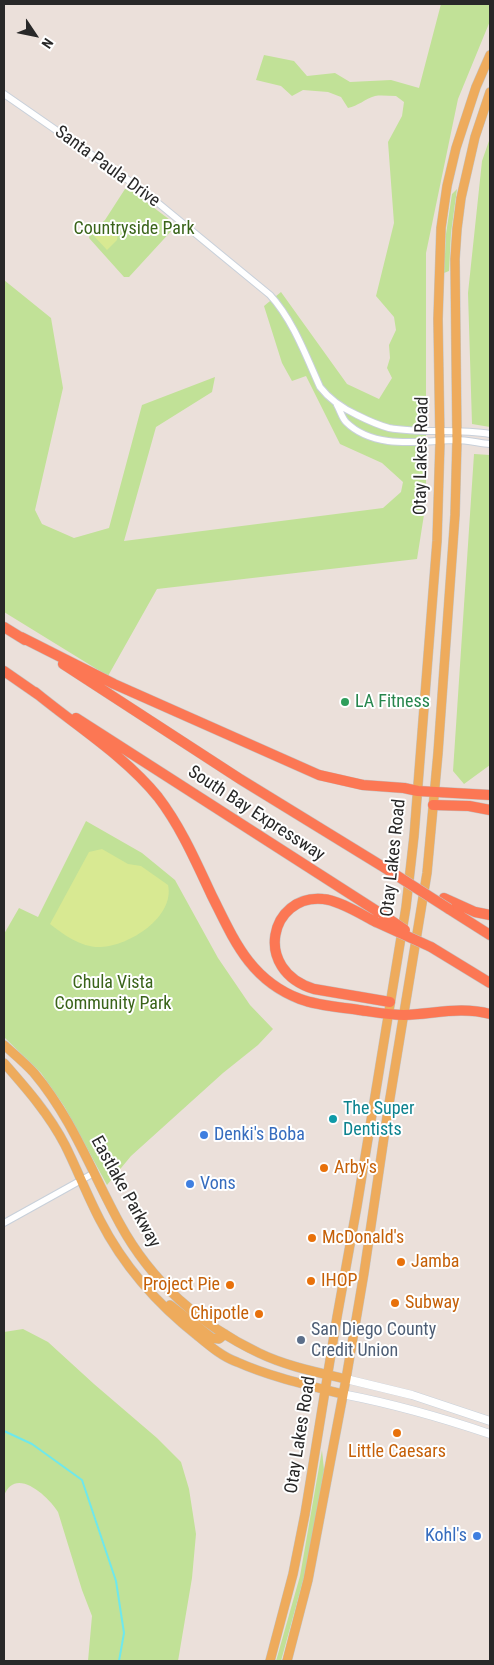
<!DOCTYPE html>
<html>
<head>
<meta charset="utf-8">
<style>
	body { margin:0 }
	#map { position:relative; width:494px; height:1665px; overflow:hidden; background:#ebe0da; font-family:"Roboto Condensed",sans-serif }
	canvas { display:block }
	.frame { position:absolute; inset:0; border:5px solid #282828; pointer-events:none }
	.north { position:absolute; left:10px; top:10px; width:50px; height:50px; -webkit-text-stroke:4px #fff; paint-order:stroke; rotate:124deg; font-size:14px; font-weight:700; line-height:20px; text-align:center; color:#282828 }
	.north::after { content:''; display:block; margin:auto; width:18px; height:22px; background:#282828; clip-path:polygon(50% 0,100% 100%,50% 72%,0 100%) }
</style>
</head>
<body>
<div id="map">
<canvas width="494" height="1665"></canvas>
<div class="frame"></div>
<div class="north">N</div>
</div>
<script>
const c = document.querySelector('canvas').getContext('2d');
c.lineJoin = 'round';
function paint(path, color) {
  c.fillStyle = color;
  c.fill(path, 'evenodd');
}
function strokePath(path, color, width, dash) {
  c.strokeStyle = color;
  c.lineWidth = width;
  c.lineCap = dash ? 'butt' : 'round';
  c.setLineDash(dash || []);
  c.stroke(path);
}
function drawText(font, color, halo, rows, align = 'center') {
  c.font = font + ' "Roboto Condensed",sans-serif';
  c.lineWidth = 4;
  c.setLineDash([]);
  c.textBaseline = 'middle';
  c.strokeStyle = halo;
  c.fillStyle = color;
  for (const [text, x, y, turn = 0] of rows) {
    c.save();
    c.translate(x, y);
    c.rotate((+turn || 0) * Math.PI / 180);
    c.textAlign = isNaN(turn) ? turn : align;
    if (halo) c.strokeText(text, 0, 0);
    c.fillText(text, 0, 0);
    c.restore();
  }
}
const green = new Path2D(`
	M 441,4 L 490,4 L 490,21 L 458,99 L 426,253 L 426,502 L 417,559 L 157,589 L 108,676 L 4,612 L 4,280 L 51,318 L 63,388 L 35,510 L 42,524 L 74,538 L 109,528 L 142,405 L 215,377 L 212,392 L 156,427 L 124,541 L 383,508 L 401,492 L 403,482 L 382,463 L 340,444 L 306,376 L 292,381 L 282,363 L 264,306 L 281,292 L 347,384 L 379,399 L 392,378 L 387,368 L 390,358 L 389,345 L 396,330 L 394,317 L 376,296 L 394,223 L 388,142 L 402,116 L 404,102 L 396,96 C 389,96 381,95 375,96 C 365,99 358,106 348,108 L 341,97 L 328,92 L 303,90 L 292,96 L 281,86 L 256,80 L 264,55 L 294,61 L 307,76 L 335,73 L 350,82 L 391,80 L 419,88 Z
	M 490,138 L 490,427 L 472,424 L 468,293 L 482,161 Z
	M 130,188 L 133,192 L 174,223 L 174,228 L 129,277 L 124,277 L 89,238 L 90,234 L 105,220 L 125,189 Z
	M 457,189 L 451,233 L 449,271 L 444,273 L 446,234 L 452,194 Z
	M 474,454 L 490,455 L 490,765 L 464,784 L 453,771 Z
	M 86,821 L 142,853 L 175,880 L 218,958 L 250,1005 L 273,1029 L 258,1045 L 223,1073 L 131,1156 L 107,1185 L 64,1106 L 41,1073 L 4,1037 L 4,934 L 19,908 L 38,917 Z
	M 23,1329 L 48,1342 L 94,1384 L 157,1438 L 181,1462 L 189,1489 L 196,1534 L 192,1578 L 178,1661 L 88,1661 L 92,1616 L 82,1590 L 58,1512 C 49,1497 15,1465 4,1496 L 4,1332 Z
	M 322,1450 L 324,1470 L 315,1524 L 304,1577 L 281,1661 L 276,1661 L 300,1576 Z`);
const pitch = new Path2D(`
	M 108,222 L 118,231 L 117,240 L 107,250 L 94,236 Z
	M 102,849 L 128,864 L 141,866 L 168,885 C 175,917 129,946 101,947 C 82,948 64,935 50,924 L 89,852 Z`);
const stream = new Path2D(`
	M 4,1431 L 32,1444 L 82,1480 L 116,1581 L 124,1633 L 119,1661`);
const tertiary = new Path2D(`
	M 4,94 L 141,189 L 270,295 C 293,320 306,356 320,387 C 330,400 342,408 357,415 C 367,420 378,425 389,428 C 422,434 457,428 490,434
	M 337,405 C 340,410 342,418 346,422 C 374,450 420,441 456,440 C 467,440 479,443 490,444
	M 4,1223 L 94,1173`);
const secondary = new Path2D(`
	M 346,1379 L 412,1395 L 490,1421
	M 342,1394 C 394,1404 440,1417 490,1434`);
const primary = new Path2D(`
	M 4,1045 C 14,1054 25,1063 34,1073 C 72,1118 92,1173 120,1224 C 151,1281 200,1325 259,1353 C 286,1366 316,1372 346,1379
	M 4,1063 C 26,1088 49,1114 65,1145 C 77,1169 87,1195 100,1220 C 124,1267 158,1305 199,1337 C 211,1347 223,1357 237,1362 C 271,1377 307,1385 342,1394
	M 170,1305 L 212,1338 L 219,1339 L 225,1334
	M 270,1661 L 293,1574 L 305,1514 L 337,1317 L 357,1206 L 406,907 L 414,836 L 437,541 L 440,442 L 438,319 L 441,228 L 447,186 L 456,148 L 476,87 L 490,55
	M 287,1661 L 308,1580 L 346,1379 L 364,1273 L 388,1110 L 427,873 L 438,753 L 455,515 L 457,440 L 455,259 L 457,229 L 461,198 L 475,137 L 490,92`);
const motorway = new Path2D(`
	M 4,627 L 25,640
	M 21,637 L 114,684 L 319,775 L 363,785 L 404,788 L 418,791 L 490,795
	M 63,664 L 240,779 L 385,868
	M 4,671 L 40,696
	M 35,692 C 75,725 125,756 158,797 C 181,827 196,862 212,896 C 234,940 250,980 300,999 C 319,1006 339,1007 359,1010 C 374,1012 389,1015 404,1015 C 434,1014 461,1006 490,1014
	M 76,718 C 179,783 280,850 383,915
	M 433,805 L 469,806 L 490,810
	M 444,898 L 475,912 L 490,915
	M 449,909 L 490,935
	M 376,922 C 362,915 339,900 323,899 C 270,894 252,970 314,989 L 390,1002
	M 431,947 L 490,983`);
const motorwayBridge = new Path2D(`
	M 385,868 L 449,909
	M 383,915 L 405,930
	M 376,922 L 431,947`);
const markers = [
	[345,702,5,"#2e9e5b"],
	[333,1119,5,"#0f9aa8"],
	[204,1135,5,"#3f7fe0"],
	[324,1168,5,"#e8710a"],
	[190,1184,5,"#3f7fe0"],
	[312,1238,5,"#e8710a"],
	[401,1262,5,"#e8710a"],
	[311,1281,5,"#e8710a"],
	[230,1285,5,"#e8710a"],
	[395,1303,5,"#e8710a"],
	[259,1314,5,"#e8710a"],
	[301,1340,5,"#5c6f8a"],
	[397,1433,5,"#e8710a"],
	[477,1536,5,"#3f7fe0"]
];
const streetNames = [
	["Santa Paula Drive",107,167,36],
	["Otay Lakes Road",422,456,-89],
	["South Bay Expressway",256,814,33],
	["Otay Lakes Road",394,858,-84],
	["Eastlake Parkway",125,1192,61],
	["Otay Lakes Road",301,1435,-81]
];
const parkNames = [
	["Countryside Park",134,229],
	["Chula Vista",113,983],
	["Community Park",113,1004]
];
const leisureNames = [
	["LA Fitness",355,702]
];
const cultureNames = [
	["The Super",343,1109],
	["Dentists",343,1130]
];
const shopNames = [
	["Denki's Boba",214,1135],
	["Vons",200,1184],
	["Kohl's",467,1536,"right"]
];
const foodNames = [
	["Arby's",334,1168],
	["McDonald's",322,1238],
	["Jamba",411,1262],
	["IHOP",321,1281],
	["Project Pie",220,1285,"right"],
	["Subway",405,1303],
	["Chipotle",249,1314,"right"],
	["Little Caesars",397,1452,"center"]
];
const serviceNames = [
	["San Diego County",311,1330],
	["Credit Union",311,1351]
];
paint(green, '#c1e197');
paint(pitch, '#d8e992');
strokePath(stream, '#6ee8ec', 2);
strokePath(tertiary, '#c8d0da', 8);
strokePath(secondary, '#c8d0da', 9);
strokePath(primary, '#c3c3c3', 10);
strokePath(motorway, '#c3c3c3', 11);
strokePath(tertiary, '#fff', 6);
strokePath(secondary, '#fff', 8);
strokePath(primary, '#eeab5c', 9);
strokePath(motorway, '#fc7754', 10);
strokePath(motorwayBridge, '#c3c3c3', 11, []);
strokePath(motorwayBridge, '#fc7754', 10);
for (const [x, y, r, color] of markers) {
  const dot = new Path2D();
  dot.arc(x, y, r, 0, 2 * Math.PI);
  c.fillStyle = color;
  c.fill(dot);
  strokePath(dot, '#fff', 2);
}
drawText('18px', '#282828', '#fff', streetNames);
drawText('18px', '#3a641a', '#fff', parkNames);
drawText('18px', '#27864d', '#fff', leisureNames, 'left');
drawText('18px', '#0d838f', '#fff', cultureNames, 'left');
drawText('18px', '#366cbe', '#fff', shopNames, 'left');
drawText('18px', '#c56008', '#fff', foodNames, 'left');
drawText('18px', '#4e5e75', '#fff', serviceNames, 'left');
</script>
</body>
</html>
